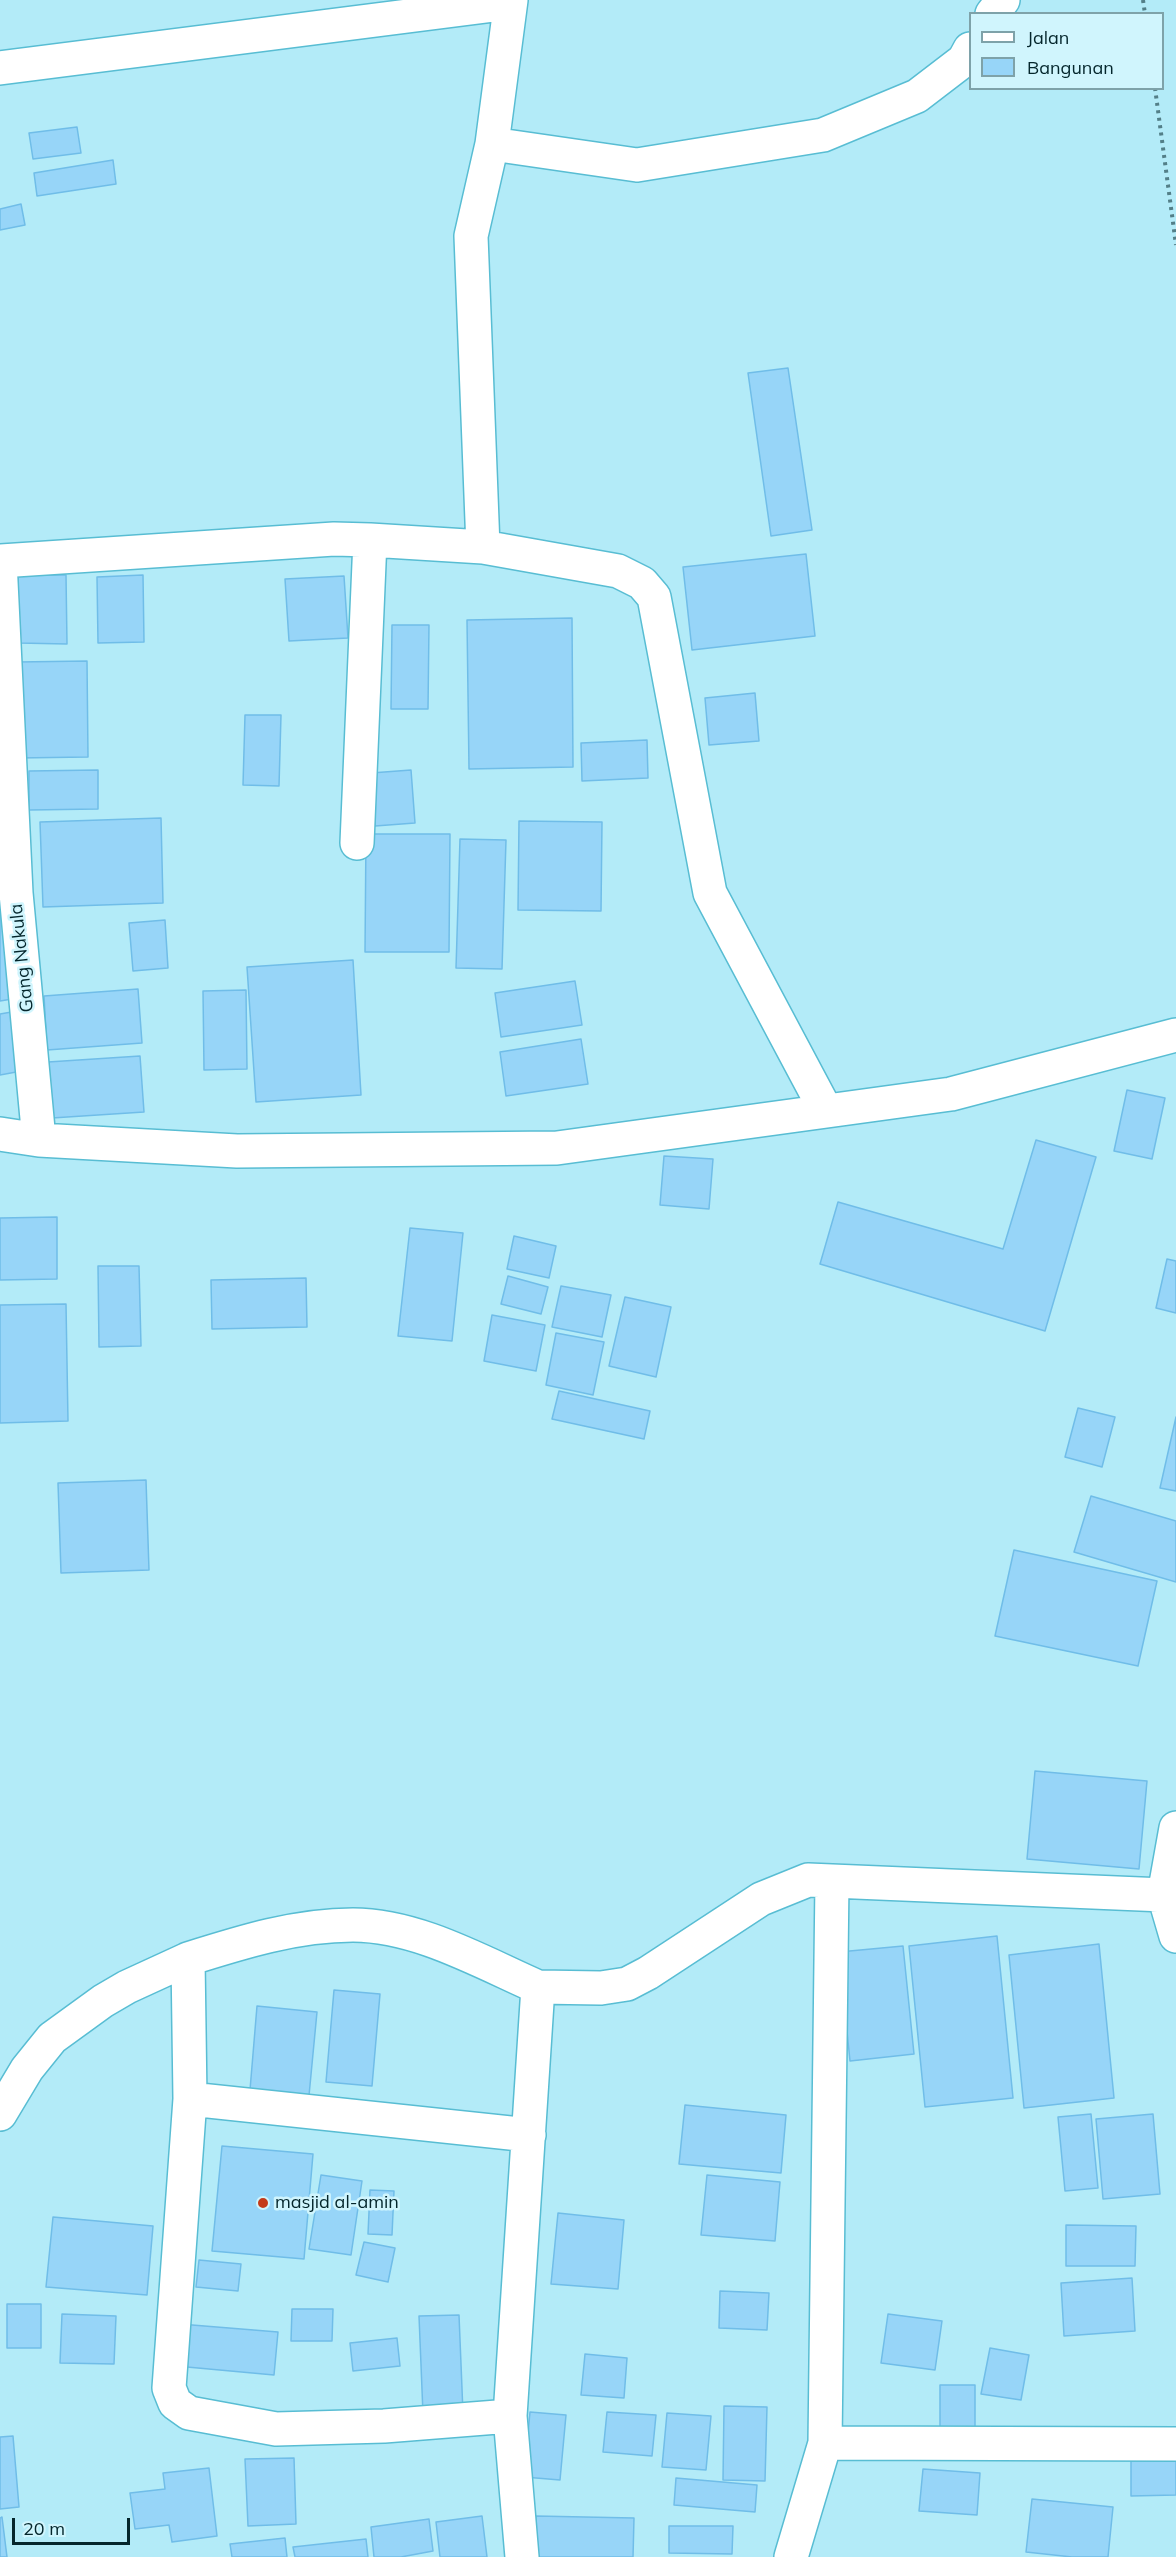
<!DOCTYPE html>
<html>
<head>
<meta charset="utf-8">
<style>
	body { margin:0 }
	#map { position:relative; width:1176px; height:2557px; overflow:hidden; background:#b3ebf8; font-family:Mulish,sans-serif }
	canvas { display:block }
	.legend { position:absolute; left:969px; top:12px; width:195px; height:78px; box-sizing:border-box; background:#d0f5fd; border:2px solid #7ea2a9; margin:0; padding:8px 10px; list-style:none; font-size:18px; color:#04262c }
	.legend li { display:flex; align-items:center; gap:12px; height:30px }
	.legend b { width:30px; border:2px solid #7ea2a9 }
	.scale { position:absolute; left:12px; top:2518px; width:118px; height:27px; box-sizing:border-box; border:3px solid #04262c; border-top:0; padding-left:8px; font-size:18px; line-height:21px; white-space:nowrap; color:#04262c; -webkit-text-stroke:4px #d0f5fd; paint-order:stroke }
</style>
</head>
<body>
<div id="map">
<canvas width="1176" height="2557"></canvas>
<ul class="legend">
<li><b style="height:8px;background:#fff"></b>Jalan</li>
<li><b style="height:16px;background:#97d5f8"></b>Bangunan</li>
</ul>
<div class="scale">20 m</div>
</div>
<script>
const c = document.querySelector('canvas').getContext('2d');
c.lineJoin = 'round';
function paint(path, color) {
  c.fillStyle = color;
  c.fill(path, 'evenodd');
}
function strokePath(path, color, width, dash) {
  c.strokeStyle = color;
  c.lineWidth = width;
  c.lineCap = dash ? 'butt' : 'round';
  c.setLineDash(dash || []);
  c.stroke(path);
}
function drawText(font, color, halo, rows, align = 'center') {
  c.font = font + ' Mulish,sans-serif';
  c.lineWidth = 5;
  c.setLineDash([]);
  c.textBaseline = 'middle';
  c.strokeStyle = halo;
  c.fillStyle = color;
  for (const [text, x, y, turn = 0] of rows) {
    c.save();
    c.translate(x, y);
    c.rotate((+turn || 0) * Math.PI / 180);
    c.textAlign = isNaN(turn) ? turn : align;
    if (halo) c.strokeText(text, 0, 0);
    c.fillText(text, 0, 0);
    c.restore();
  }
}
const building = new Path2D(`
	M 77,127 L 81,153 L 33,159 L 29,133 Z
	M 113,160 L 116,184 L 37,196 L 34,173 Z
	M 21,204 L 25,225 L 0,230 L 0,209 Z
	M 788,368 L 812,530 L 771,536 L 748,373 Z
	M 806,554 L 815,636 L 692,650 L 683,567 Z
	M 18,575 L 66,575 L 67,644 L 18,643 Z
	M 143,575 L 144,642 L 98,643 L 97,577 Z
	M 344,576 L 348,638 L 289,641 L 285,579 Z
	M 572,618 L 573,767 L 469,769 L 467,620 Z
	M 392,625 L 429,625 L 428,709 L 391,709 Z
	M 87,661 L 88,757 L 17,758 L 17,662 Z
	M 755,693 L 759,741 L 709,745 L 705,698 Z
	M 245,715 L 281,715 L 279,786 L 243,785 Z
	M 647,740 L 648,778 L 582,781 L 581,743 Z
	M 98,770 L 98,809 L 29,810 L 29,771 Z
	M 411,770 L 415,823 L 375,826 L 371,773 Z
	M 161,818 L 163,903 L 43,907 L 40,822 Z
	M 519,821 L 602,822 L 601,911 L 518,910 Z
	M 366,834 L 450,834 L 449,952 L 365,952 Z
	M 460,839 L 506,840 L 502,969 L 456,968 Z
	M 0,886 L 18,998 L 0,1001 Z
	M 165,920 L 168,968 L 133,971 L 129,923 Z
	M 353,960 L 361,1095 L 256,1102 L 247,967 Z
	M 575,981 L 582,1025 L 501,1037 L 495,993 Z
	M 138,989 L 142,1043 L 47,1050 L 44,996 Z
	M 246,990 L 247,1069 L 204,1070 L 203,991 Z
	M 17,1011 L 27,1070 L 0,1075 L 0,1014 Z
	M 581,1039 L 588,1084 L 506,1096 L 500,1052 Z
	M 140,1056 L 144,1112 L 52,1118 L 48,1062 Z
	M 1127,1090 L 1165,1098 L 1152,1159 L 1114,1151 Z
	M 1036,1140 L 1096,1157 L 1045,1331 L 820,1264 L 838,1202 L 1003,1249 Z
	M 664,1156 L 713,1159 L 709,1209 L 660,1205 Z
	M 57,1217 L 57,1279 L 0,1280 L 0,1218 Z
	M 410,1228 L 463,1233 L 452,1341 L 398,1336 Z
	M 514,1236 L 556,1246 L 549,1278 L 507,1269 Z
	M 1167,1259 L 1176,1261 L 1176,1313 L 1156,1308 Z
	M 98,1266 L 139,1266 L 141,1346 L 99,1347 Z
	M 508,1276 L 548,1287 L 541,1314 L 501,1304 Z
	M 306,1278 L 307,1327 L 212,1329 L 211,1280 Z
	M 561,1286 L 611,1295 L 602,1337 L 552,1327 Z
	M 625,1297 L 671,1307 L 656,1377 L 609,1366 Z
	M 66,1304 L 68,1421 L 0,1423 L 0,1305 Z
	M 492,1315 L 545,1325 L 536,1371 L 484,1361 Z
	M 556,1333 L 604,1342 L 593,1395 L 546,1385 Z
	M 559,1391 L 650,1411 L 644,1439 L 552,1419 Z
	M 1078,1408 L 1115,1417 L 1102,1467 L 1065,1457 Z
	M 1176,1417 L 1176,1491 L 1160,1488 Z
	M 146,1480 L 149,1570 L 61,1573 L 58,1483 Z
	M 1091,1496 L 1176,1521 L 1176,1582 L 1074,1552 Z
	M 1014,1550 L 1157,1581 L 1138,1666 L 995,1636 Z
	M 1035,1771 L 1147,1781 L 1139,1869 L 1027,1859 Z
	M 997,1936 L 1013,2098 L 925,2107 L 909,1946 Z
	M 1099,1944 L 1114,2098 L 1024,2108 L 1009,1955 Z
	M 903,1946 L 914,2054 L 850,2061 L 839,1952 Z
	M 334,1990 L 380,1994 L 372,2086 L 326,2082 Z
	M 257,2006 L 317,2012 L 308,2106 L 249,2102 Z
	M 685,2105 L 786,2115 L 781,2173 L 679,2164 Z
	M 1091,2114 L 1098,2188 L 1065,2191 L 1058,2117 Z
	M 1153,2114 L 1160,2194 L 1103,2199 L 1096,2119 Z
	M 222,2146 L 313,2154 L 304,2259 L 212,2251 Z
	M 321,2175 L 362,2181 L 351,2255 L 309,2249 Z
	M 707,2175 L 780,2182 L 775,2241 L 701,2235 Z
	M 370,2190 L 394,2191 L 392,2235 L 368,2234 Z
	M 558,2213 L 624,2220 L 618,2289 L 551,2284 Z
	M 53,2217 L 153,2226 L 147,2295 L 46,2287 Z
	M 1066,2225 L 1136,2226 L 1135,2266 L 1066,2266 Z
	M 364,2242 L 395,2248 L 388,2282 L 356,2275 Z
	M 199,2260 L 241,2264 L 238,2291 L 196,2287 Z
	M 1132,2278 L 1135,2331 L 1064,2336 L 1061,2283 Z
	M 720,2291 L 769,2293 L 767,2330 L 719,2328 Z
	M 7,2304 L 41,2304 L 41,2348 L 7,2348 Z
	M 292,2309 L 333,2309 L 332,2341 L 291,2341 Z
	M 62,2314 L 116,2316 L 114,2364 L 60,2363 Z
	M 888,2314 L 942,2321 L 935,2370 L 881,2363 Z
	M 459,2315 L 463,2413 L 423,2414 L 419,2316 Z
	M 180,2324 L 278,2332 L 274,2375 L 176,2366 Z
	M 397,2338 L 400,2366 L 353,2371 L 350,2343 Z
	M 990,2348 L 1029,2355 L 1021,2400 L 981,2394 Z
	M 585,2354 L 627,2358 L 624,2398 L 581,2395 Z
	M 940,2385 L 975,2385 L 975,2433 L 940,2433 Z
	M 724,2406 L 767,2407 L 765,2481 L 723,2480 Z
	M 530,2412 L 566,2415 L 560,2480 L 524,2477 Z
	M 607,2412 L 656,2415 L 652,2456 L 603,2452 Z
	M 667,2413 L 711,2416 L 706,2470 L 662,2467 Z
	M 13,2436 L 19,2507 L 0,2509 L 0,2437 Z
	M 1176,2455 L 1176,2495 L 1131,2496 L 1131,2456 Z
	M 294,2458 L 296,2524 L 248,2526 L 245,2459 Z
	M 209,2468 L 217,2536 L 172,2542 L 169,2525 L 135,2529 L 130,2493 L 165,2489 L 163,2473 Z
	M 923,2469 L 980,2473 L 977,2515 L 919,2511 Z
	M 676,2478 L 757,2485 L 755,2512 L 674,2505 Z
	M 1032,2499 L 1113,2507 L 1108,2557 L 1072,2557 L 1026,2552 Z
	M 482,2516 L 487,2557 L 440,2557 L 436,2522 Z
	M 536,2516 L 634,2518 L 633,2557 L 535,2557 Z
	M 2,2517 L 7,2557 L 0,2557 L 0,2518 Z
	M 429,2519 L 433,2551 L 401,2557 L 374,2557 L 371,2527 Z
	M 669,2526 L 733,2526 L 732,2554 L 669,2553 Z
	M 285,2538 L 287,2557 L 232,2557 L 230,2544 Z
	M 366,2539 L 368,2557 L 295,2557 L 293,2547 Z`);
const path = new Path2D(`
	M 1143,0 L 1145,14
	M 1155,88 L 1176,245`);
const street = new Path2D(`
	M 992,14 L 1003,0
	M 0,68 L 510,3
	M 492,144 L 637,165 L 823,135 L 917,96 L 964,60 L 970,49
	M 483,547 L 471,236 L 492,144 L 511,0
	M 0,561 L 334,539 L 370,540 L 483,547 L 618,571 L 642,583 L 654,597 L 710,893 L 826,1111
	M 0,561 L 16,893 L 39,1140
	M 357,843 L 370,540
	M 0,1134 L 39,1140 L 237,1151 L 557,1148 L 951,1094 L 1176,1035
	M 1176,1828 L 1164,1895 L 1176,1936
	M 832,1881 L 1164,1895
	M 190,2099 L 529,2135
	M 0,2114 L 27,2069 L 52,2038 L 103,2001 L 127,1987 L 188,1959
	M 510,2416 L 384,2426 L 276,2429 L 189,2413 L 175,2403 L 169,2388 L 190,2099 L 188,1959 C 242,1942 296,1925 353,1925 C 417,1925 481,1962 538,1987
	M 825,2443 L 1176,2444
	M 522,2557 L 510,2416 L 538,1987 L 601,1988 L 627,1984 L 648,1973 L 761,1899 L 808,1880 L 832,1881 L 825,2443 L 791,2557`);
const markers = [
	[263,2203,6,"#c43a19"]
];
const streetNames = [
	["Gang Nakula",22,958,-96]
];
const poiNames = [
	["masjid al-amin",275,2203]
];
paint(building, '#97d5f8');
strokePath(building, '#70bde8', 1.5);
strokePath(street, '#58bdd3', 36);
strokePath(path, '#537f88', 4, [3, 4.5]);
strokePath(street, '#fff', 33);
for (const [x, y, r, color] of markers) {
  const dot = new Path2D();
  dot.arc(x, y, r, 0, 2 * Math.PI);
  c.fillStyle = color;
  c.fill(dot);
  strokePath(dot, '#d0f5fd', 2);
}
drawText('18px', '#04262c', '#d0f5fd', streetNames);
drawText('18px', '#04262c', '#d0f5fd', poiNames, 'left');
</script>
</body>
</html>
